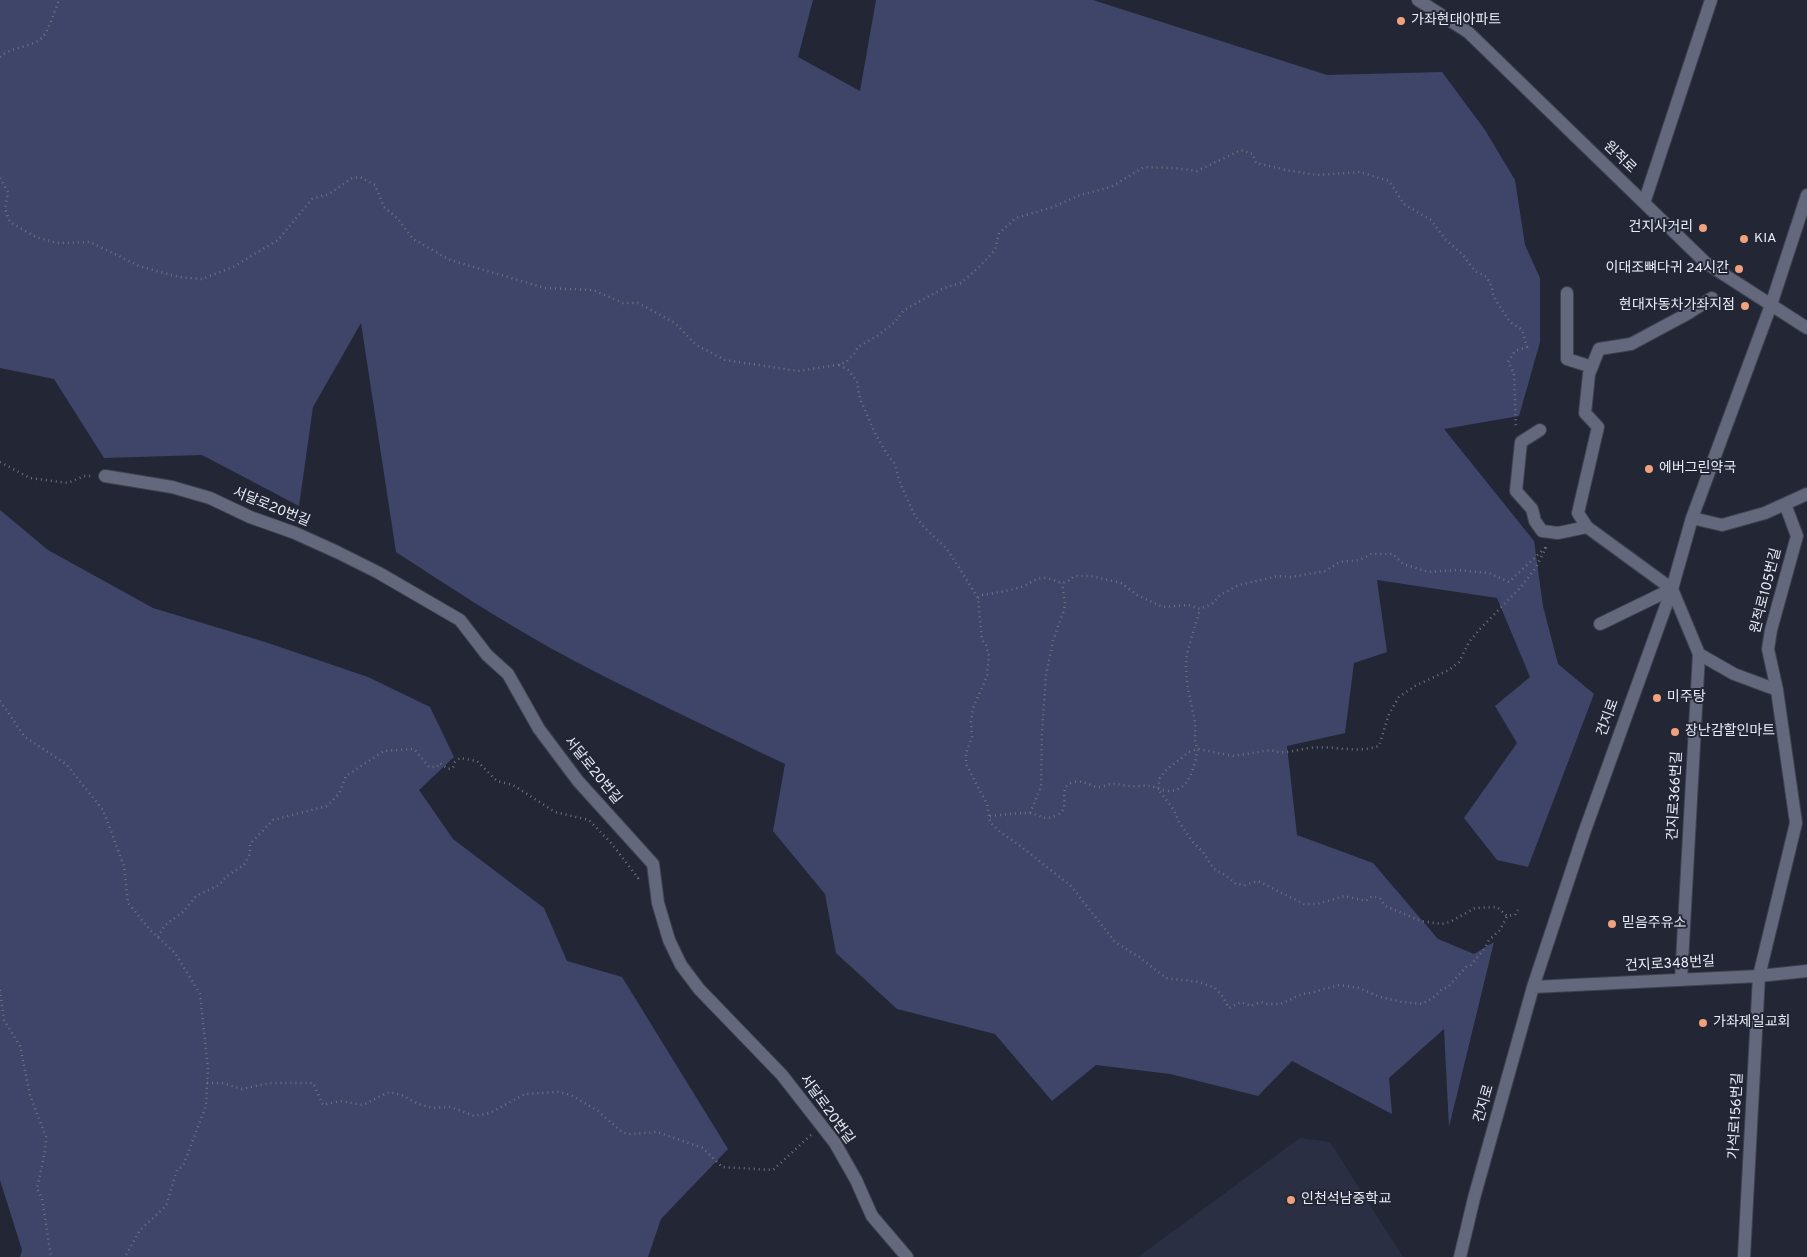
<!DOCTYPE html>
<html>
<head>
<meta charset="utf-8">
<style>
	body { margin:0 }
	canvas { display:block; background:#222635 }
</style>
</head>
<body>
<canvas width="1807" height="1257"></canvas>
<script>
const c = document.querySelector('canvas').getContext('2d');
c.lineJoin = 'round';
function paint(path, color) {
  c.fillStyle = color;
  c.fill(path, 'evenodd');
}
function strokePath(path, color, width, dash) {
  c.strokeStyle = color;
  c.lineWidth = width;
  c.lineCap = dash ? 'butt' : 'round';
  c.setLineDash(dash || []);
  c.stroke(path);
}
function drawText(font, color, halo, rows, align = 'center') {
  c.font = font + ' Overpass,"Noto Sans KR",sans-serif';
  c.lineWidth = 4;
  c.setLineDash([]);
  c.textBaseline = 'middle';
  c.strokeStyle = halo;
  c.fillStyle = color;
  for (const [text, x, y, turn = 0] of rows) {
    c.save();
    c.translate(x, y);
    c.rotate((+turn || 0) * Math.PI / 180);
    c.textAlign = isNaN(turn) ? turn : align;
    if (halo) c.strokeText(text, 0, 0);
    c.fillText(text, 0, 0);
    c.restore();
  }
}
const built = new Path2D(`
	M 1300,1138 L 1330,1142 L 1403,1257 L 1138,1257 Z`);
const green = new Path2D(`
	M 0,0 L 813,0 L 798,57 L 860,91 L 876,0 L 1093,0 L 1327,75 L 1442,72 L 1485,130 L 1515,180 L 1525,245 L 1540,278 L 1540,342 L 1519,416 L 1444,429 L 1534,541 L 1543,606 L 1558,664 L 1594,694 L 1528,867 L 1497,860 L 1464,818 L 1517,743 L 1495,706 L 1530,677 L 1497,598 L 1377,580 L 1387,652 L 1354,663 L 1345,733 L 1287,746 L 1297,835 L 1373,863 L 1438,939 L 1474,954 L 1494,942 L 1449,1127 L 1444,1029 L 1389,1078 L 1392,1114 L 1292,1061 L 1258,1096 L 1170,1074 L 1096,1065 L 1052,1101 L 995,1034 L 897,1009 L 836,953 L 825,894 L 773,831 L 785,764 C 708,727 630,691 554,650 C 500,620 448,586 396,552 L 361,323 L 313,407 L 299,506 L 202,455 L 104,458 L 54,379 L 0,368 Z
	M 0,510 L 48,550 L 153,608 L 265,642 L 368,677 L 430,707 L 454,757 L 419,790 L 453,839 L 544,908 L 567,961 L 622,977 L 728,1149 L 661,1219 L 648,1257 L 20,1257 L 22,1250 L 0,1180 Z`);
const path = new Path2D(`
	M 0,57 C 12,46 32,48 43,37 C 49,29 55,10 59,0
	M 0,178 L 8,192 L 5,209 L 10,222 L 36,237 L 57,243 L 90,242 L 139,266 L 178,277 L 202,279 L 233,267 L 278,240 L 312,199 L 329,194 L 352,178 L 360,177 L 375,185 L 384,207 L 398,219 L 413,239 L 450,260 L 545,288 L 593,290 L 623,303 L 638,303 L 675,323 L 696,345 L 725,360 L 798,371 L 838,365 L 846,362 L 854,354 L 858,347 L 877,336 L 895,322 L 904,310 L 944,288 L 961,283 L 979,267 L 995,250 L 999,233 L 1016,218 L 1053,207 L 1080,195 L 1111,187 L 1144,167 L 1174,168 L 1197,171 L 1241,150 L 1253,154 L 1256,163 L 1286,170 L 1317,175 L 1360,172 L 1389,181 L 1404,204 L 1431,220 L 1445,239 L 1462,254 L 1475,271 L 1487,277 L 1492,287 L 1493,296 L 1510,322 L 1522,330 L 1527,347 L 1515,351 L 1508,362 L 1514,373 L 1516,429
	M 839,365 L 848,370 L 857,381 L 860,399 L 876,435 L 887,454 L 894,463 L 901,485 L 915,516 L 924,527 L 947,549 L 978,598 L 982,640 L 986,645 L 989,656 L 987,676 L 973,708 L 971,722 L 972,737 L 966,753 L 966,764 L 987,804 L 990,822 L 1000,832 L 1019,845 L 1071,886 L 1115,942 L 1139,957 L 1166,978 L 1199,982 L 1215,988 L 1223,997 L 1229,1008 L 1241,1002 L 1251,1006 L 1261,1002 L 1267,1004 L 1281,1004 L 1302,994 L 1310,993 L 1339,985 L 1359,988 L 1380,997 L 1402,1002 L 1422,1004 L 1436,996 L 1441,990 L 1448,987 L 1466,967 L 1471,965 L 1485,948 L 1489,940 L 1500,930 L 1507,916
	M 0,462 L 30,478 L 68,483 L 84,476 L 91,476
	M 978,598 L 982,595 C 995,593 1008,591 1021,587 C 1028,585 1034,579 1042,578 C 1057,577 1060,590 1074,576 L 1091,576 L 1121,583 L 1137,595 L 1163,607 L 1189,605 L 1200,609 L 1213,603 L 1220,595 L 1239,585 L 1278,576 L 1291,577 L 1325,571 L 1340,562 L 1359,560 L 1371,554 L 1393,554 L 1403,564 L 1429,572 L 1456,570 L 1489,573 L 1509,582 L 1547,546 L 1535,569 L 1520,588 L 1479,630 L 1469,642 L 1459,662 L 1449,670 L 1415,686 L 1399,697 L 1389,714 L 1379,746 C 1356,754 1333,745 1309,748 C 1296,750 1283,755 1271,750 L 1233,756 L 1198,749 L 1189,752 L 1165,771 L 1160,778 L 1158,789 L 1174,810 L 1179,822 L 1193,842 L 1203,852 L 1214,869 L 1225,875 L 1236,884 L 1245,885 L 1258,881 L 1304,904 L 1317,904 L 1344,896 L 1366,901 C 1370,896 1373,896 1380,898 L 1385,906 L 1421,921 L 1442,924 L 1450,922 L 1475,908 L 1497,907 L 1507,916 L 1515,915 L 1518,910
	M 0,701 L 25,737 L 66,764 L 103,810 L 124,866 L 128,903 L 151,931 L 175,953 L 200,994 L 208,1069 L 206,1106 L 183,1166 L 177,1170 L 166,1206 L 140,1230 L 125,1257
	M 1030,813 L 1041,787 L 1042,731 L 1046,675 L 1053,641 L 1064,610 L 1065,604 L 1062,583
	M 990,816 C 1003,815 1016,813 1028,813 C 1041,814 1042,822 1057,815 C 1073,808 1055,786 1074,782 C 1083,780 1089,785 1096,787 C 1102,788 1109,783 1115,784 C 1120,784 1125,786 1130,786 C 1136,787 1143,785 1149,786 C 1155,787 1161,790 1168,791 C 1190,792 1194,766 1198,749 C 1193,741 1196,731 1195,722 C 1191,703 1186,684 1186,665 C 1186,650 1196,625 1200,609
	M 158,937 L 165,925 L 183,912 L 196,896 L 219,885 L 227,876 L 244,865 L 250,854 L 250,844 L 273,820 L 327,806 L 339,794 L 346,776 L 384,751 L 414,749 L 429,767 L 437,767 L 440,763 L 448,769 L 453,768 L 455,762 L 460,758 L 477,761 L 497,781 L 513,785 L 555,812 L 589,820 L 612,844 L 638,878 L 642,875
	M 0,990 L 4,1020 L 20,1046 L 30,1095 L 46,1137 L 45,1151 L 37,1189 L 42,1198 L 51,1257
	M 207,1083 L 222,1083 L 242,1089 L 270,1083 L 313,1083 L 323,1105 L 340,1101 L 363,1105 L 389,1092 L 402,1095 L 418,1104 L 433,1108 L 451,1107 L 474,1116 L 490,1113 L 525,1094 L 558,1092 L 571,1095 L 598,1111 L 622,1132 L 628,1134 L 657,1132 L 677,1139 L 703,1148 L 722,1167 L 773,1170 L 812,1134`);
const minor = new Path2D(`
	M 1418,0 L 1468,32 L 1706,263 L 1807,328
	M 1644,203 L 1711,0
	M 1567,293 L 1567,359 L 1592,367
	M 1540,430 L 1521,442 L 1516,491 L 1532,509 L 1535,521 L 1542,531 L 1558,533 L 1587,527 L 1672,589
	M 105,476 L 172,487 L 210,498 L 250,517 L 295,533 L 337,552 L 379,573 L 460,620 L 487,655 L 508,674 L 539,729 L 578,781 L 653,864 L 658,903 L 669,940 L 681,965 L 699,989 L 782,1075 L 835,1143 L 856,1180 L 872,1216 L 907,1257
	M 1692,518 L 1722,525 L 1765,513 L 1807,494
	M 1587,527 L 1578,513 L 1598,427 L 1585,413 L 1589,374 L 1599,349 L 1631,344 L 1687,314 L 1712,298
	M 1672,589 L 1699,654 L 1681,980
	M 1600,624 L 1672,589
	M 1699,654 L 1734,674 L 1777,690
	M 1533,987 L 1759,976 L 1807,971
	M 1460,1257 L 1474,1198 L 1533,987 L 1584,833 L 1672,589 L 1692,518 L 1771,305 L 1807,195
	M 1744,1257 L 1759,976 L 1796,823 L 1777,690 L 1768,649 L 1771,630 L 1797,536 L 1785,504`);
const markers = [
	[1401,21,5,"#f1a17c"],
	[1703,228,5,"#f1a17c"],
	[1744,239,5,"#f1a17c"],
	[1739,269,5,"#f1a17c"],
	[1745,306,5,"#f1a17c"],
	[1649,469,5,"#f1a17c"],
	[1657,698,5,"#f1a17c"],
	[1675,732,5,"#f1a17c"],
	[1612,924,5,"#f1a17c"],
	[1703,1023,5,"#f1a17c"],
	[1291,1200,5,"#f1a17c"]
];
const poiNames = [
	["가좌현대아파트",1411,21],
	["건지사거리",1693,228,"right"],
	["KIA",1754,239],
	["이대조뼈다귀 24시간",1729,269,"right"],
	["현대자동차가좌지점",1735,306,"right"],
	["에버그린약국",1659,469],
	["미주탕",1667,698],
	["장난감할인마트",1685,732],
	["믿음주유소",1622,924],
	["가좌제일교회",1713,1023],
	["인천석남중학교",1301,1200]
];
const streetNames = [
	["원적로",1619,158,44],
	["서달로20번길",271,508,22],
	["원적로105번길",1767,591,-76],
	["건지로",1609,718,-70],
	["서달로20번길",592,771,51],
	["건지로366번길",1676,796,-87],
	["건지로348번길",1670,965,-3],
	["건지로",1485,1104,-74],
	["서달로20번길",826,1110,54],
	["가석로156번길",1737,1116,-87]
];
paint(built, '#2a2f44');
paint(green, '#3e4568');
strokePath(minor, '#3e4250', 14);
strokePath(path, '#6f7380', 2.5, [1, 4]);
strokePath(minor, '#63687c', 12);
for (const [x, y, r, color] of markers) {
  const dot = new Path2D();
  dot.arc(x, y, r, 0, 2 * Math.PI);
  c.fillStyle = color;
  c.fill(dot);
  strokePath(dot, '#222635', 2);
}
drawText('14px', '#e9ecf6', '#222635', poiNames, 'left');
drawText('14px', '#e9ecf6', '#222635', streetNames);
</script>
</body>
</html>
